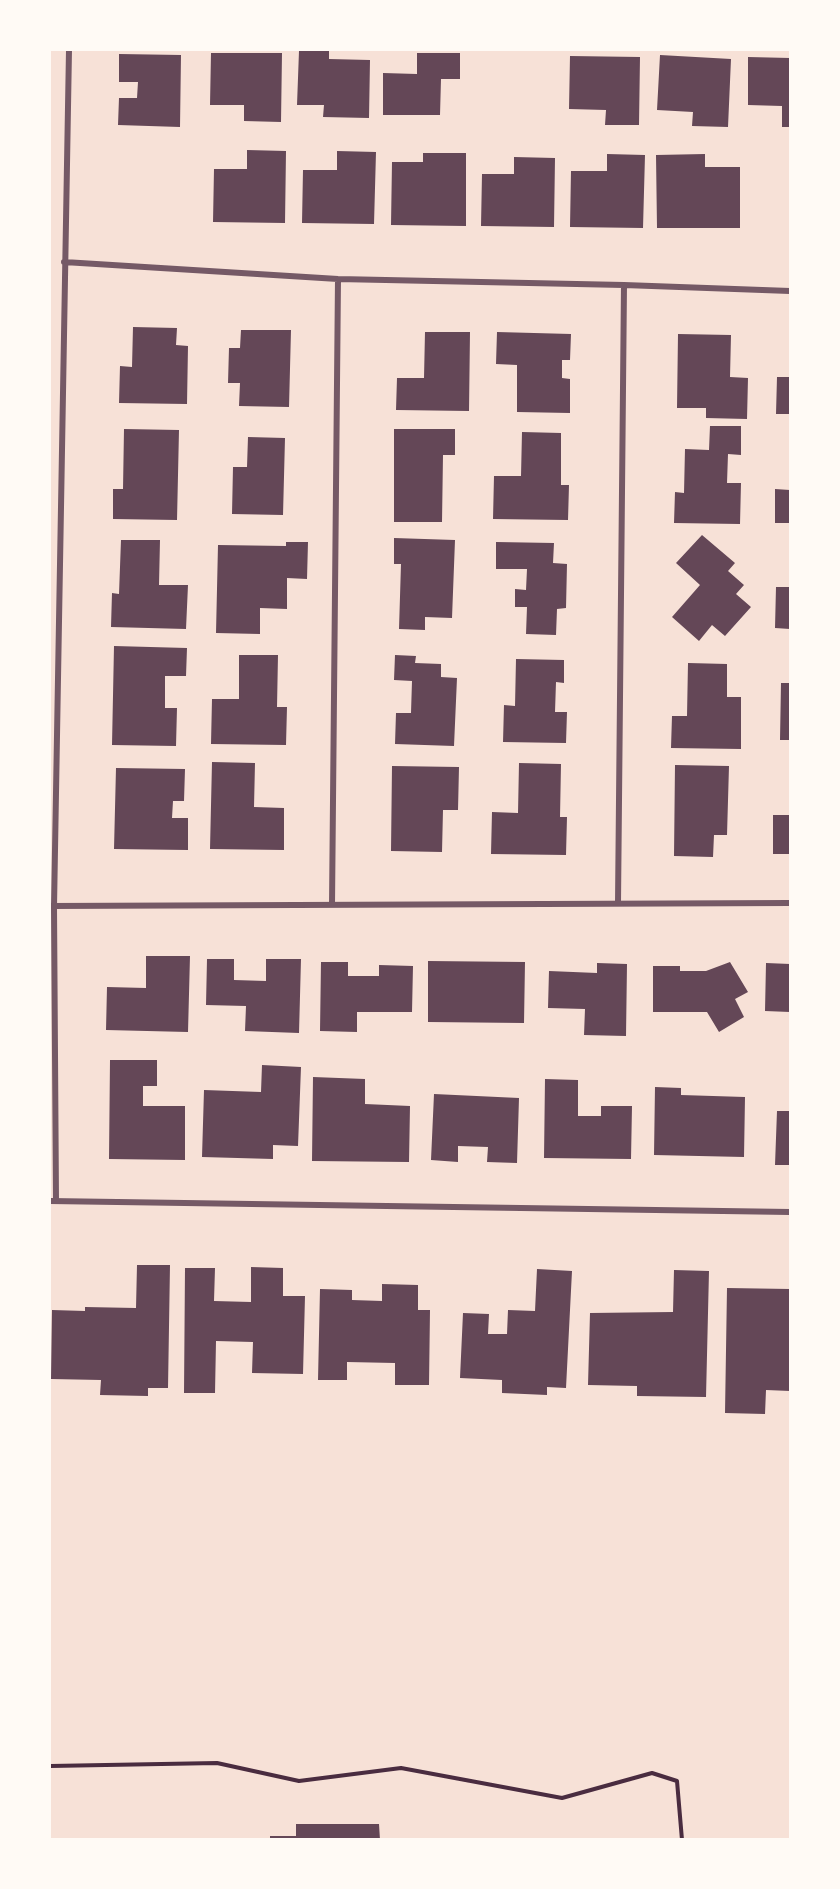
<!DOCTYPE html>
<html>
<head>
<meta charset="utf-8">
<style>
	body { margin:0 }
	#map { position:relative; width:840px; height:1889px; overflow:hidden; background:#f7e1d7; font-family:"Fira Sans Condensed",sans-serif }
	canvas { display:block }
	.frame { position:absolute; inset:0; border:51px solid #fffaf5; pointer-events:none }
</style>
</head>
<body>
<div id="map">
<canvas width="840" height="1889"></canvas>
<div class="frame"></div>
</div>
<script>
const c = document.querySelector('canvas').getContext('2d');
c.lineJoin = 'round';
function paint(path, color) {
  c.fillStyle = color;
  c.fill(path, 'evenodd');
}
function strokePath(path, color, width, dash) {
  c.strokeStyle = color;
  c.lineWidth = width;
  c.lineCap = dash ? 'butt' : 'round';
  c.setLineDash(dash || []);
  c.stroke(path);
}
const building = new Path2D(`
	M 299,51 L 329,51 L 329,59 L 370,60 L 369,118 L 323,117 L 324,105 L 297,105 Z
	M 211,53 L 282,53 L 281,122 L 244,121 L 244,105 L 210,105 Z
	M 417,53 L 460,53 L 460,79 L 441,79 L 440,115 L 383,115 L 383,73 L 417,74 Z
	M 119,54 L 181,55 L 180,127 L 118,125 L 119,98 L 137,98 L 138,82 L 119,82 Z
	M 660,55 L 731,59 L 728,127 L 692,126 L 693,112 L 657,110 Z
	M 570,56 L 640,57 L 639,125 L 605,125 L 606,110 L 569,109 Z
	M 748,57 L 790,58 L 790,127 L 782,127 L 782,106 L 748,105 Z
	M 247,150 L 286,151 L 285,223 L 213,222 L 214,169 L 247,169 Z
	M 337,151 L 376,152 L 374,224 L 302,223 L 303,170 L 337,170 Z
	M 423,153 L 466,153 L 466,226 L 391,225 L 392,162 L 423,162 Z
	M 607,154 L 645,155 L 643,228 L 570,227 L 571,171 L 607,171 Z
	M 705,154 L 705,167 L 740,167 L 740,228 L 657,228 L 656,155 Z
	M 514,157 L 555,158 L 554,227 L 481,226 L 482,174 L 514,174 Z
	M 133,327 L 177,328 L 176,345 L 188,346 L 187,404 L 119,403 L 120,366 L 132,367 Z
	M 241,330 L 291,330 L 289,407 L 239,406 L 240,383 L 228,383 L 229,348 L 240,348 Z
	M 425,332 L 470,332 L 469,411 L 396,410 L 397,378 L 424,378 Z
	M 497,332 L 571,334 L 570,360 L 562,360 L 562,378 L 570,379 L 570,413 L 517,412 L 517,365 L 496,364 Z
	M 678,334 L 731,335 L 730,377 L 748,378 L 747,419 L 706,418 L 706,408 L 677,408 Z
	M 777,377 L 790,377 L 790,414 L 776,414 Z
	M 710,426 L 741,426 L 741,455 L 728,454 L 727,483 L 741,483 L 740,524 L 674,523 L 675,492 L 684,493 L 685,449 L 709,450 Z
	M 124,429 L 179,430 L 177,520 L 113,519 L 113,489 L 123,489 Z
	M 394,429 L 455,429 L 455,455 L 443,455 L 442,522 L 394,522 Z
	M 522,432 L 561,433 L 561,485 L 569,485 L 568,520 L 493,519 L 494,476 L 521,476 Z
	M 248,437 L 285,438 L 283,515 L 232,514 L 233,467 L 247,467 Z
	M 775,489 L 790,490 L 790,523 L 775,523 Z
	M 702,535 L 735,563 L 728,571 L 744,585 L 736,594 L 751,607 L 725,636 L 712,625 L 699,641 L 672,617 L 700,585 L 676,563 Z
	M 394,538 L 455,540 L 452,618 L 425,617 L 425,630 L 399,629 L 401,564 L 394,564 Z
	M 121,540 L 160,540 L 159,585 L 188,585 L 186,629 L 111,627 L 112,593 L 119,594 Z
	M 286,542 L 308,542 L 307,579 L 287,578 L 287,609 L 260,608 L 260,634 L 216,633 L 218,545 L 286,546 Z
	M 496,542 L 554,543 L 553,563 L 567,564 L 566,608 L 557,609 L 556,635 L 526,634 L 527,607 L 515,607 L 515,589 L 526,590 L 527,569 L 496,569 Z
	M 776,587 L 790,587 L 790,629 L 775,628 Z
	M 114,646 L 187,648 L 186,676 L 165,676 L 165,708 L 177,708 L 176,746 L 112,745 Z
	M 239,655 L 278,655 L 277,707 L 287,707 L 286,745 L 211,744 L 212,699 L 239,699 Z
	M 395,655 L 416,656 L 415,663 L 441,664 L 441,677 L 457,678 L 454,746 L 395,744 L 396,713 L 411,713 L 412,681 L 394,680 Z
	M 516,659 L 564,660 L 564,683 L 556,682 L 555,712 L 567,712 L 566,743 L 503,742 L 504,705 L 515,706 Z
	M 688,663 L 727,664 L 727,697 L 741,697 L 741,749 L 671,748 L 672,716 L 687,716 Z
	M 781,683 L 790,683 L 790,740 L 780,740 Z
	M 212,762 L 255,763 L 254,807 L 284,808 L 284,850 L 210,849 Z
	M 519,763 L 561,764 L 560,817 L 567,817 L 566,855 L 491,854 L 492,812 L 518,813 Z
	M 675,765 L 729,766 L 727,835 L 714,835 L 713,857 L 674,856 Z
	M 392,766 L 459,767 L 458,810 L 443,810 L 442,852 L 391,851 Z
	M 116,768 L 185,769 L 184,801 L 173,801 L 172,818 L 188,818 L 188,850 L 114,849 Z
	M 773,815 L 790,815 L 790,854 L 773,854 Z
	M 146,956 L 190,956 L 188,1032 L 106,1030 L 107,987 L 146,988 Z
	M 207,959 L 234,959 L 234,980 L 266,981 L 266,959 L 301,959 L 299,1033 L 245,1031 L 246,1006 L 206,1005 Z
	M 428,961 L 525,962 L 524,1023 L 428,1022 Z
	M 321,962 L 348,962 L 348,976 L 379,976 L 379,965 L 413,966 L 412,1012 L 357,1012 L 357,1032 L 320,1031 Z
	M 730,962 L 748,992 L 735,999 L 744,1017 L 719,1032 L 707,1012 L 653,1012 L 653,966 L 680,966 L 680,971 L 706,971 Z
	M 597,963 L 627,964 L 626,1036 L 584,1035 L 585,1009 L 548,1008 L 549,971 L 597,973 Z
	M 766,963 L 790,964 L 790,1012 L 765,1011 Z
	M 110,1060 L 157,1060 L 157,1086 L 143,1086 L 143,1106 L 185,1106 L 185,1160 L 109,1159 Z
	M 262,1065 L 301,1067 L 298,1146 L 273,1145 L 273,1159 L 202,1157 L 204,1090 L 261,1092 Z
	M 313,1077 L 365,1079 L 365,1104 L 410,1106 L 409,1162 L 312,1161 Z
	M 545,1079 L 578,1080 L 578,1116 L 601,1116 L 601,1106 L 632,1106 L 631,1159 L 544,1158 Z
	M 655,1087 L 681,1088 L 681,1095 L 745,1097 L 744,1157 L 654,1155 Z
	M 434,1094 L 519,1098 L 517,1163 L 487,1162 L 488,1147 L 458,1146 L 458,1162 L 431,1160 Z
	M 777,1111 L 790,1111 L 790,1165 L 775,1165 Z
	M 137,1265 L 170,1265 L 168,1388 L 148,1388 L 148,1396 L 100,1395 L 101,1380 L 51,1379 L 52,1310 L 85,1311 L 85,1307 L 136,1308 Z
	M 251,1267 L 283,1268 L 283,1296 L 305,1296 L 303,1374 L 252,1373 L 253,1342 L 216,1341 L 215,1393 L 184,1393 L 185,1268 L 215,1268 L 214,1301 L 251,1302 Z
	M 537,1269 L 572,1271 L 566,1388 L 547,1387 L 547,1395 L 502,1393 L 502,1380 L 460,1378 L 463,1313 L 489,1314 L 488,1334 L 507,1334 L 508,1310 L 535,1311 Z
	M 674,1270 L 709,1271 L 706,1397 L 637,1396 L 637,1386 L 588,1385 L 590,1313 L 673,1312 Z
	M 382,1284 L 418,1285 L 418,1310 L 430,1310 L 429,1385 L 395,1385 L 395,1363 L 347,1362 L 347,1380 L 318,1380 L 320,1289 L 352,1290 L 352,1300 L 382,1301 Z
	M 727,1288 L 790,1289 L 790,1391 L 766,1390 L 765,1414 L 725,1413 Z
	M 296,1824 L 379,1824 L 380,1840 L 270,1840 L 270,1836 L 296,1836 Z`);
const path = new Path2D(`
	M 50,1766 L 217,1763 L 299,1781 L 401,1768 L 562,1798 L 652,1773 L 677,1781 L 682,1840`);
const minor = new Path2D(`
	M 64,262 L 338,279 L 624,285 L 790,291
	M 618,903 L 624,285
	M 332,905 L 338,279
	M 50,906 L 790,903
	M 50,1201 L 790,1212
	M 56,1201 L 54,907 L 69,50`);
paint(building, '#644757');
strokePath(path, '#4a2c40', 4);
strokePath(minor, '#755966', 6);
</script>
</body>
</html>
